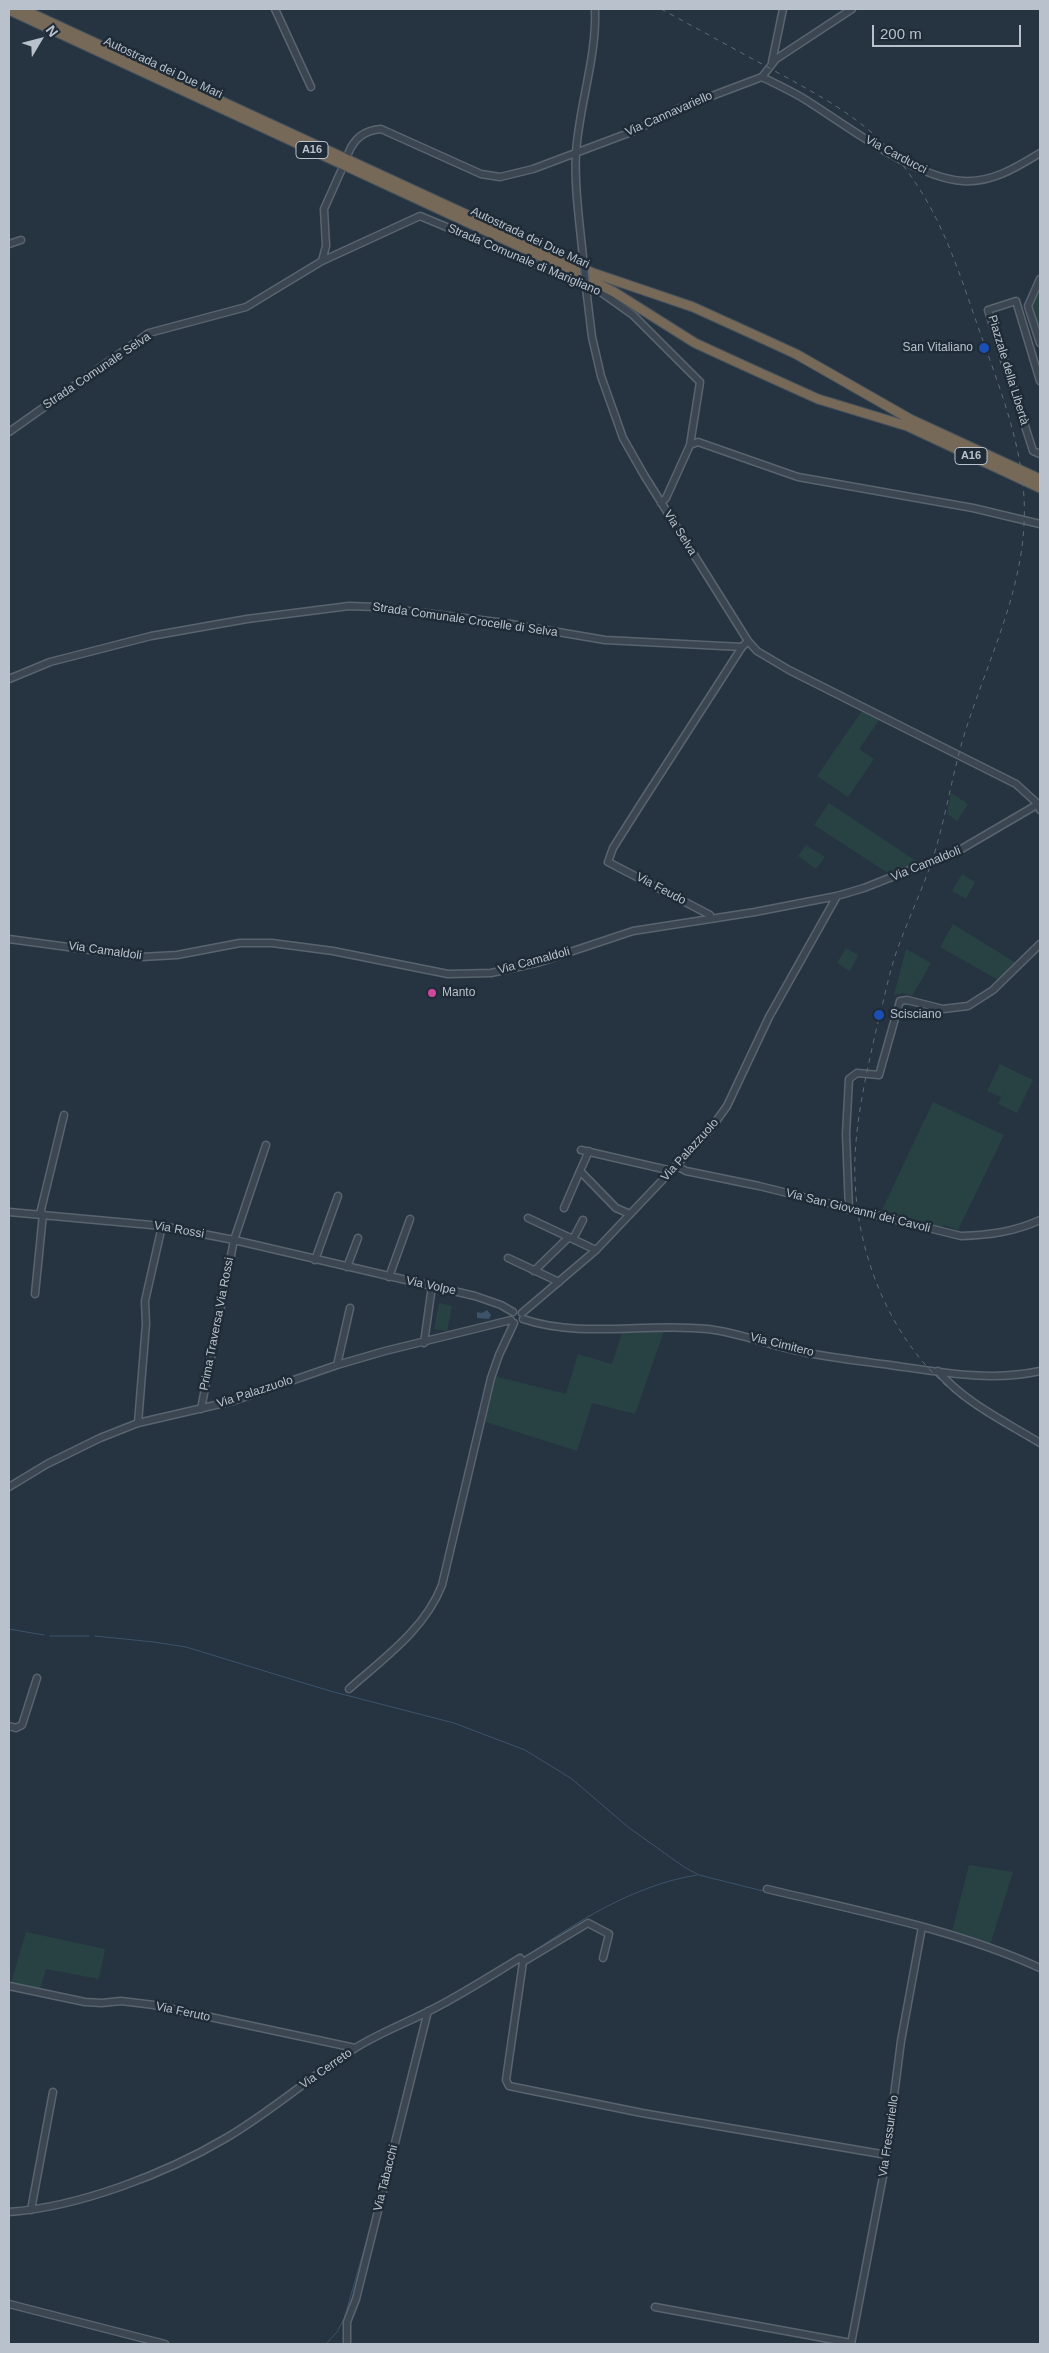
<!DOCTYPE html>
<html>
<head>
<meta charset="utf-8">
<style>
	body { margin:0 }
	#map { position:relative; width:1049px; height:2353px; overflow:hidden; background:#263442; font-family:Arial,sans-serif }
	canvas { display:block }
	.frame { position:absolute; inset:0; border:10px solid #b8c1cc; pointer-events:none }
	.north { position:absolute; left:15px; top:15px; width:50px; height:50px; -webkit-text-stroke:4px #1f2b37; paint-order:stroke; rotate:53deg; font-size:14px; font-weight:700; line-height:20px; text-align:center; color:#b8c1cc }
	.north::after { content:''; display:block; margin:auto; width:18px; height:22px; background:#b8c1cc; clip-path:polygon(50% 0,100% 100%,50% 72%,0 100%) }
	.scale { position:absolute; left:872px; top:25px; width:149px; height:22px; box-sizing:border-box; border:2px solid #b8c1cc; border-top:0; padding-left:6px; font-size:15px; line-height:18px; white-space:nowrap; color:#b8c1cc; -webkit-text-stroke:4px #1f2b37; paint-order:stroke }
</style>
</head>
<body>
<div id="map">
<canvas width="1049" height="2353"></canvas>
<div class="frame"></div>
<div class="north">N</div>
<div class="scale">200 m</div>
</div>
<script>
const c = document.querySelector('canvas').getContext('2d');
c.lineJoin = 'round';
function paint(path, color) {
  c.fillStyle = color;
  c.fill(path, 'evenodd');
}
function strokePath(path, color, width, dash) {
  c.strokeStyle = color;
  c.lineWidth = width;
  c.lineCap = dash ? 'butt' : 'round';
  c.setLineDash(dash || []);
  c.stroke(path);
}
function drawText(font, color, halo, rows, align = 'center') {
  c.font = font + ' Arial,sans-serif';
  c.lineWidth = 5;
  c.setLineDash([]);
  c.textBaseline = 'middle';
  c.strokeStyle = halo;
  c.fillStyle = color;
  for (const [text, x, y, turn = 0] of rows) {
    c.save();
    c.translate(x, y);
    c.rotate((+turn || 0) * Math.PI / 180);
    c.textAlign = isNaN(turn) ? turn : align;
    if (halo) c.strokeText(text, 0, 0);
    c.fillText(text, 0, 0);
    c.restore();
  }
}
const green = new Path2D(`
	M 1040,287 L 1040,330 L 1033,305 Z
	M 862,711 L 879,720 L 859,749 L 874,759 L 848,797 L 817,776 Z
	M 951,793 L 968,804 L 957,821 L 947,814 Z
	M 829,803 L 919,863 L 891,875 L 814,825 Z
	M 806,845 L 825,857 L 816,869 L 798,856 Z
	M 962,874 L 975,882 L 966,899 L 952,891 Z
	M 953,924 L 1016,963 L 998,980 L 940,947 Z
	M 846,948 L 858,955 L 850,971 L 837,963 Z
	M 906,949 L 931,963 L 912,996 L 903,993 L 894,995 Z
	M 1000,1064 L 1014,1071 L 1001,1097 L 987,1091 Z
	M 1014,1071 L 1033,1080 L 1017,1113 L 998,1104 Z
	M 933,1102 L 1004,1135 L 958,1230 L 944,1225 L 942,1228 L 882,1210 Z
	M 439,1303 L 452,1306 L 447,1331 L 434,1329 Z
	M 664,1331 L 635,1414 L 592,1403 L 577,1451 L 483,1421 L 494,1376 L 566,1394 L 578,1354 L 612,1364 L 622,1332 Z
	M 969,1865 L 1013,1872 L 990,1945 L 952,1932 Z
	M 26,1932 L 105,1949 L 99,1979 L 46,1969 L 40,1990 L 11,1983 Z`);
const water = new Path2D(`
	M 487,1310 L 491,1315 L 489,1319 L 477,1318 L 477,1312 L 482,1313 Z`);
const stream = new Path2D(`
	M 9,1629 L 44,1635
	M 50,1636 L 89,1636
	M 95,1636 L 154,1642 L 186,1647 L 330,1691 L 454,1723 L 525,1750 L 572,1779 L 628,1827 L 684,1867 L 699,1875 L 767,1892
	M 779,1895 L 918,1929
	M 931,1932 L 982,1948
	M 524,1958 C 576,1922 634,1885 697,1875
	M 377,2202 L 421,2022
	M 326,2344 L 337,2332 L 344,2319 L 374,2215`);
const minor = new Path2D(`
	M 275,9 L 311,87
	M 772,62 L 783,9
	M 762,77 C 776,84 792,91 806,100 C 847,126 915,178 963,181 C 992,183 1017,167 1040,153
	M 762,77 L 776,59 L 852,9
	M 348,154 C 354,138 365,130 381,129 L 481,174 L 500,177 L 533,169 L 634,131 L 680,108 L 762,77
	M 9,244 L 21,240
	M 582,248 C 579,217 574,184 576,153 C 579,105 597,57 595,9
	M 322,261 L 420,216 L 598,290 L 633,315 L 700,382 L 690,445
	M 1040,279 L 1028,306 L 1040,343
	M 587,296 L 592,337 L 601,376 L 623,438 L 644,475 L 748,641 L 757,651 L 789,670 L 1016,784 L 1038,804 L 1040,810
	M 1040,381 L 1016,301 L 988,310 L 1033,451 L 1040,454
	M 9,432 L 149,333 L 246,307 L 322,261 L 326,246 L 324,209 L 341,171
	M 661,503 L 666,498 L 690,445 L 698,442 L 798,477 L 973,508 L 1040,524
	M 9,679 L 50,662 L 151,636 L 247,619 L 349,606 L 376,607 L 505,623 L 605,640 L 742,647 L 748,641
	M 711,919 L 710,915 L 608,862 L 613,848 L 637,810 L 742,647
	M 9,939 L 141,957 L 177,955 L 240,943 L 272,943 L 333,951 L 448,974 L 491,973 L 540,962 L 633,931 L 755,912 L 837,896 L 864,888 L 958,851 L 1040,803
	M 581,1150 L 672,1171
	M 589,1151 L 580,1171 L 616,1208 L 630,1214
	M 677,1166 L 686,1171 L 759,1186 L 961,1236 C 989,1235 1014,1232 1040,1220
	M 564,1208 L 580,1171
	M 849,1210 L 846,1134 L 849,1079 L 857,1073 L 879,1075 L 900,1001 L 907,1000 L 943,1009 L 968,1006 L 993,990 L 1040,944
	M 9,1212 L 162,1226 L 234,1240 L 475,1296 L 501,1305 L 513,1312
	M 40,1214 L 64,1115
	M 528,1218 L 596,1250
	M 573,1239 L 583,1220
	M 508,1258 L 559,1282
	M 315,1260 L 338,1196
	M 347,1267 L 358,1238
	M 534,1271 L 569,1237
	M 389,1277 L 410,1219
	M 35,1294 L 43,1214
	M 522,1313 L 596,1250 L 709,1131 L 727,1106 L 769,1017 L 837,896
	M 523,1319 C 582,1339 647,1322 708,1329 C 741,1333 771,1346 803,1352 C 832,1358 861,1361 890,1365 C 939,1372 991,1382 1040,1371
	M 424,1343 L 432,1286
	M 337,1365 L 350,1308
	M 938,1371 C 965,1403 1006,1422 1040,1443
	M 201,1409 L 234,1240 L 266,1145
	M 138,1423 L 146,1324 L 145,1301 L 162,1226
	M 9,1487 L 47,1464 L 100,1438 L 138,1423 L 233,1401 L 337,1365 L 385,1351 L 511,1320
	M 349,1689 C 384,1658 425,1629 442,1585 L 491,1378 L 499,1355 L 514,1323
	M 9,1726 L 16,1728 L 22,1725 L 37,1678
	M 767,1889 C 858,1911 954,1929 1040,1968
	M 523,1962 L 506,2080 L 509,2086 L 642,2113 L 887,2155
	M 523,1962 L 588,1923 L 609,1934 L 603,1958
	M 9,1986 L 85,2002 L 102,2003 L 121,2001 L 154,2005 L 355,2048
	M 31,2210 L 53,2092
	M 9,2212 C 79,2207 165,2174 226,2138 C 272,2111 312,2075 357,2047 C 383,2031 409,2022 435,2008 C 464,1993 492,1975 520,1958 L 523,1962
	M 9,2304 L 165,2344
	M 655,2307 L 851,2343
	M 347,2344 L 347,2322 L 356,2299 L 428,2011
	M 851,2344 L 885,2166 L 901,2041 L 922,1927`);
const highway = new Path2D(`
	M 22,9 L 593,273 L 693,307 L 759,337 L 796,354 L 910,419 L 1040,479
	M 9,10 L 566,268 L 614,292 L 695,343 L 745,366 L 818,399 L 907,426 L 1040,488`);
const rail = new Path2D(`
	M 661,9 C 698,29 736,50 773,70 C 811,91 848,110 880,140 C 932,191 952,251 975,318 C 998,385 1028,453 1024,524 C 1021,592 990,657 969,720 C 953,766 947,815 932,861 C 921,893 906,924 895,956 C 888,978 884,1000 878,1022 C 868,1066 857,1112 855,1157 C 852,1238 882,1325 941,1381 C 970,1409 1006,1427 1040,1447`);
const minorBridge = new Path2D(`
	M 582,248 L 587,296`);
const markers = [
	[984,348,6,"#1a4fb4"],
	[432,993,5,"#d1479c"],
	[879,1015,6,"#1a4fb4"]
];
const shields = [
	[312,150,32],
	[971,456,32]
];
const shieldNames = [
	["A16",312,150],
	["A16",971,456]
];
const streetNames = [
	["Autostrada dei Due Mari",163,68,25],
	["Via Cannavariello",669,114,-24],
	["Via Carducci",896,155,28],
	["Autostrada dei Due Mari",530,238,25],
	["Strada Comunale di Marigliano",524,260,23],
	["Piazzale della Libertà",1008,370,73],
	["Strada Comunale Selva",97,371,-34],
	["Via Selva",680,533,58],
	["Strada Comunale Crocelle di Selva",465,620,8],
	["Via Camaldoli",926,864,-22],
	["Via Feudo",661,889,28],
	["Via Camaldoli",105,951,8],
	["Via Camaldoli",534,961,-15],
	["Via Palazzuolo",690,1150,-48],
	["Via San Giovanni dei Cavoli",858,1211,14],
	["Via Rossi",179,1230,10],
	["Via Volpe",431,1286,12],
	["Prima Traversa Via Rossi",217,1324,-79],
	["Via Cimitero",782,1345,14],
	["Via Palazzuolo",255,1392,-18],
	["Via Feruto",183,2012,12],
	["Via Cerreto",326,2069,-35],
	["Via Fressuriello",889,2136,-82],
	["Via Tabacchi",386,2178,-76]
];
const poiNames = [
	["San Vitaliano",973,348,"right"],
	["Manto",442,993],
	["Scisciano",890,1015]
];
paint(green, '#284243');
paint(water, '#3c536a');
strokePath(stream, '#3c536a', 1);
strokePath(minor, '#59646f', 9);
strokePath(highway, '#45515c', 11);
strokePath(minor, '#3b4652', 6);
strokePath(highway, '#776958', 9);
strokePath(rail, '#5d6a78', 1, [5, 5]);
strokePath(minorBridge, '#59646f', 9, []);
strokePath(minorBridge, '#3b4652', 6);
for (const [x, y, r, color] of markers) {
  const dot = new Path2D();
  dot.arc(x, y, r, 0, 2 * Math.PI);
  c.fillStyle = color;
  c.fill(dot);
  strokePath(dot, '#1f2b37', 2);
}
for (const [x, y, w] of shields) {
  const box = new Path2D();
  box.roundRect(x - w / 2, y - 8.5, w, 17, 4);
  c.fillStyle = '#1f2b37';
  c.fill(box);
  strokePath(box, '#b8c1cc', 1);
}
drawText('bold 11px', '#b8c1cc', null, shieldNames);
drawText('12px', '#b8c1cc', '#1f2b37', streetNames);
drawText('12px', '#b8c1cc', '#1f2b37', poiNames, 'left');
</script>
</body>
</html>
